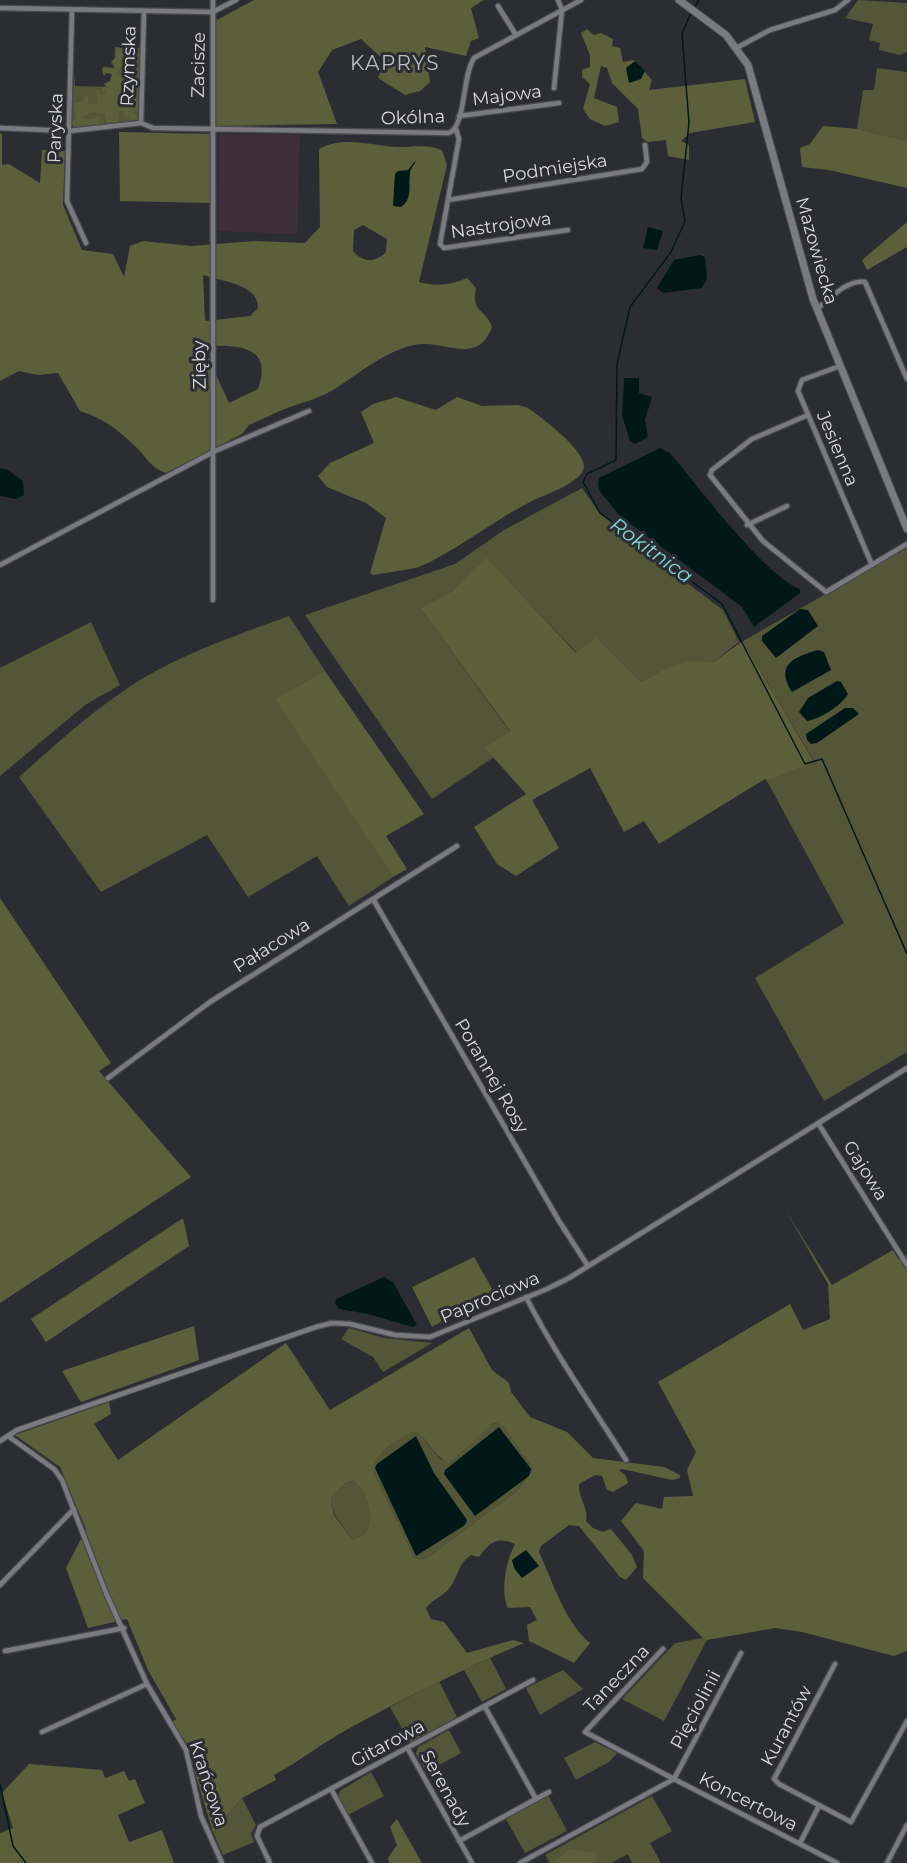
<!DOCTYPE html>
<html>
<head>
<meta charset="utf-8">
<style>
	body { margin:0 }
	canvas { display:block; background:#2c2d32 }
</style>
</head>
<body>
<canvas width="907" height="1863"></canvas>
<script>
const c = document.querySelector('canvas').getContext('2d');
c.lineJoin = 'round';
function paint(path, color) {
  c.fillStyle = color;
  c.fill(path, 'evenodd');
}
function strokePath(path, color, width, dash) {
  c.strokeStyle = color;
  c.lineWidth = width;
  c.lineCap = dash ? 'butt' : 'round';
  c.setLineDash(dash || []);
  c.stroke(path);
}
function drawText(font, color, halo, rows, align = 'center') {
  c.font = font + ' Montserrat,sans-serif';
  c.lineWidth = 6;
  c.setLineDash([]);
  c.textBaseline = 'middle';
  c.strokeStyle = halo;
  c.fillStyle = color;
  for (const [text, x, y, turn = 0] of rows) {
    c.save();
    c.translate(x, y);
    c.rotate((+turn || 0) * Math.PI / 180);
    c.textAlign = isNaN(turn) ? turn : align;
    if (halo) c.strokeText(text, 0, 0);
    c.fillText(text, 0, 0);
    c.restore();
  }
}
const industrial = new Path2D(`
	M 219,134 L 300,135 L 297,234 L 218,231 Z`);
const green = new Path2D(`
	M 858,0 L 907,3 L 907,52 L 900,55 L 879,50 L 880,43 L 869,40 L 873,24 L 845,18 Z
	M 115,47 L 141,48 L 138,120 L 107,126 L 72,124 L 74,71 L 75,86 L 114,87 Z
	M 877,68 L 907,72 L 907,141 L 857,129 L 863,90 L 874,90 Z
	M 582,488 L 599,512 L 637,545 L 723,610 L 739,642 L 713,662 C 682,661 668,667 641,682 L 596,639 L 577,653 L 487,559 L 452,591 L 420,608 L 510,732 L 486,748 L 494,757 L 432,799 L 305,615 L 455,564 L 504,530 Z
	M 907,548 L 907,1052 L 824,1101 L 755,978 L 844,923 L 767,781 L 814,761 L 743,641 Z
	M 289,616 L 325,671 L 276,699 L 393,877 L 349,906 L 317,856 L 248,897 L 207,835 L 101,892 L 19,777 C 52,748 85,717 122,692 C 172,657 232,637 289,616 Z
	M 91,622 L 120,685 L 85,705 L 0,776 L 0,668 Z
	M 349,1328 L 384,1338 L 432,1343 L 383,1372 L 373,1357 L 341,1339 Z
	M 497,1423 L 504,1427 L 533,1469 L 516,1492 L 427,1558 L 415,1559 L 374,1473 C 372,1454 400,1437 416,1432 C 427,1439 431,1451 442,1460 L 492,1424 Z
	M 353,1481 C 371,1491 380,1536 352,1539 L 335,1515 L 331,1501 L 333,1495 L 347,1482 Z
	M 703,1638 L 707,1640 L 664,1721 L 622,1699 L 675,1643 Z
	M 490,1658 L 506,1689 L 482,1702 L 464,1670 Z
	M 563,1670 L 583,1689 L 540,1715 L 526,1688 Z
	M 439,1681 L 457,1717 L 410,1743 L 390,1707 Z
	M 449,1730 L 461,1753 L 426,1772 L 416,1754 L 418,1747 Z
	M 595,1742 L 617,1753 L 609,1762 L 576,1780 L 564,1758 Z
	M 371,1772 L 384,1796 L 348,1815 L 338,1796 L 340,1791 Z
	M 548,1795 L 567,1831 L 525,1853 L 506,1819 Z
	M 652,1796 L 672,1831 L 650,1843 L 661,1863 L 632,1863 L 628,1854 L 611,1863 L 550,1863 L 545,1855 Z
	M 242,1798 L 256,1825 L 251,1834 L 254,1842 L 223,1855 L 213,1832 Z`);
const forest = new Path2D(`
	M 254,0 L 484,0 L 471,8 L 479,38 L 471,41 L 466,56 L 425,47 L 430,82 L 420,91 L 405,95 L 378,78 L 384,60 L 361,39 L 332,50 L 318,72 L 337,124 L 214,126 L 215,21 Z
	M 587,29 L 594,35 L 601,33 L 613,39 L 612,46 L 620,48 L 623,62 L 634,60 L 652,80 L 649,90 L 745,79 L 755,122 L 690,133 L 681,141 L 689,145 L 689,160 L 668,156 L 666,140 L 648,142 L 642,138 L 638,109 L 612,83 L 607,68 L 601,66 L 594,98 L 617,107 L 619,122 L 605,126 L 590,119 L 583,109 L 590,84 L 582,77 L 582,70 L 590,67 L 590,55 L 581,33 Z
	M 120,48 L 125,54 L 122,61 L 125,64 L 117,72 L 124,78 L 127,78 L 129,68 L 134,69 L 131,75 L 137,84 L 136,90 L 132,90 L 124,83 L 120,83 L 122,91 L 117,97 L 124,97 L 133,102 L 136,100 L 140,110 L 134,112 L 138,117 L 132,120 L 129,116 L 124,117 L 123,111 L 119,111 L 117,123 L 107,125 L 105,114 L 91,112 L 82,118 L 88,120 L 100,117 L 99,126 L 76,130 L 71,123 L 76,119 L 74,103 L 82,101 L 87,94 L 89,104 L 97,103 L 96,91 L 99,89 L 99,93 L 105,95 L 106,89 L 102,92 L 102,89 L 106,85 L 103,84 L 110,81 L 112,74 L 106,73 L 104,76 L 102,71 L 103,67 L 115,68 L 111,62 L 116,57 L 116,49 Z
	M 823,126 L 857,129 L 907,141 L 907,188 L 829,170 L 802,167 L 800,148 L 810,144 Z
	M 119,132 L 211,134 L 211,203 L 120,201 Z
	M 0,133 L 2,134 L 2,165 L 9,164 L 40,183 L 42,150 L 65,151 L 63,205 L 82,250 L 113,254 L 124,277 L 130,246 L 143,241 L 191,246 L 255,241 L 305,243 L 320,227 L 319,149 C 343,135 373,146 399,147 C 413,147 428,144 442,150 L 447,165 L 419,282 C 436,287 451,285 467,278 L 476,288 C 471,314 485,307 492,327 C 479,362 452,345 426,344 C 396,342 357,375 333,390 C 320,398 304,402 290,407 C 276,412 263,419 249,425 L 242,434 L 166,473 C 148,466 148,458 135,446 C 117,429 103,418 80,411 L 58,373 L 38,375 L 19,371 L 0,381 ZM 363,225 L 387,239 L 386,252 C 375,263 363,263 353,251 L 354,230 ZM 203,275 C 220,281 259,284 258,308 L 250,316 L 205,321 ZM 206,346 C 238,345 274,346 258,389 L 229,403 L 207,355 Z
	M 907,222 L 907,247 L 867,270 L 862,260 Z
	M 396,397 L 436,410 L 457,397 L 482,406 L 518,405 L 528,408 C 541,417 585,450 584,467 C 583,481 548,494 536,499 C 498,517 466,544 428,563 L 416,568 L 373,575 L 370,573 L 386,518 L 366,503 L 327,487 L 318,476 L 330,463 L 374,443 L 361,412 L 373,404 Z
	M 487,558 L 576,653 L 596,638 L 641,682 L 663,670 L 688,661 L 713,662 L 743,641 L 814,762 L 767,781 L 765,779 L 659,844 L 644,821 L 624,832 L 590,768 L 532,800 L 559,848 L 516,876 L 497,864 L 474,827 L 526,794 L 485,748 L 510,731 L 420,608 L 452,591 Z
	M 325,671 L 424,814 L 386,836 L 407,869 L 393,877 L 275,699 Z
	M 0,898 L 111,1063 L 99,1071 L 191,1177 L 0,1303 Z
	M 786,1211 L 832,1285 L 893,1250 L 898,1259 L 907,1255 L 907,1651 L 894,1656 L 802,1632 L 775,1628 L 707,1640 L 703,1638 L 643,1578 L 644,1551 L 621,1521 L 636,1503 L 662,1509 L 664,1497 L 693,1496 L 687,1470 L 696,1452 L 658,1382 L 790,1304 L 803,1330 L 830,1319 L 828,1284 Z
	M 183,1218 L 189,1246 L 46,1342 L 31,1319 Z
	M 474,1257 L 494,1292 L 432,1327 L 412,1287 Z
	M 194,1326 L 199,1360 L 81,1402 L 62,1371 Z
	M 469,1328 L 492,1370 L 509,1383 L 511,1392 L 530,1417 L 567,1432 L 593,1458 L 664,1467 L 680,1475 L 680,1478 L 672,1480 L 622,1469 L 619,1470 L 626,1476 L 628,1483 L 613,1492 L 607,1490 L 602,1476 L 595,1475 L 579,1484 C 578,1498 589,1508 586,1521 L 593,1528 L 603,1532 L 611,1529 L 632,1555 L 637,1567 L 626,1580 L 620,1577 L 579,1526 L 569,1525 L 541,1546 L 539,1552 C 553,1582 564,1621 590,1643 L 574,1663 L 529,1641 L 527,1625 L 537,1620 L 530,1607 L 508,1608 C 500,1591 506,1561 515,1544 C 497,1536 490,1542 479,1557 L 471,1555 C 458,1564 459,1574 451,1586 C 445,1596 435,1597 426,1608 L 431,1619 L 444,1622 L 467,1653 L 513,1640 L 524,1643 C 463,1669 406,1697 348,1729 C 322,1743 300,1761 274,1775 L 276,1780 L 242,1798 L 213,1832 L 194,1770 L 198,1760 L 172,1722 L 176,1719 L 148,1670 L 127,1619 L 88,1628 L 66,1568 L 86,1529 L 60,1467 L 15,1435 L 109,1402 L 111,1414 L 94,1424 L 118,1460 L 286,1343 L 330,1410 ZM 497,1423 L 504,1427 L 533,1469 L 516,1492 L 427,1558 L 415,1559 L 374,1473 C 372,1454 400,1437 416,1432 C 430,1441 433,1456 449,1463 L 492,1424 ZM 353,1481 C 370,1491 381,1536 352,1539 L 334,1515 L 331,1501 L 333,1495 L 347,1482 Z
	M 29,1764 L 102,1770 L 105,1778 L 124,1771 L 129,1781 L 135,1779 L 145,1803 L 118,1815 L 129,1842 L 162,1830 L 174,1863 L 0,1863 L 0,1833 L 13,1828 L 2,1793 Z
	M 397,1819 L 422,1863 L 389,1863 L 388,1858 L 397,1845 L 390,1827 Z
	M 570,1849 L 596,1853 L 598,1858 L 594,1863 L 553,1863 Z`);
const water = new Path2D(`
	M 635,61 L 645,71 L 641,79 L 629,83 L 626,68 Z
	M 416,160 C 415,164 410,169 410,173 C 408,186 413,199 401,207 L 393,206 L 395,174 L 398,171 L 408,170 Z
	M 648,227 L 663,231 L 657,250 L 643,248 Z
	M 700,255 L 705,257 L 707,279 L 702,288 L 663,293 L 657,288 L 674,260 Z
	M 624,378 L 639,378 L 639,393 L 652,397 L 645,420 L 648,437 L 635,444 L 630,441 L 622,416 Z
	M 660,448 L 670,453 C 698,486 764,575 800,589 L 800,593 L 754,627 L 742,607 L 620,516 L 601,493 L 598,486 L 599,478 Z
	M 0,468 L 8,470 L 23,481 L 24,495 L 16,499 L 0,496 Z
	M 800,609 L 808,610 L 818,626 L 776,658 L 762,641 L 762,636 Z
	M 818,650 L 824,652 L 831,670 L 792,692 C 775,665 793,657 818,650 Z
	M 837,681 L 841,682 L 848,694 C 841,706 820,719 807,721 L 799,712 L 808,698 Z
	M 845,708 L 853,708 L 859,714 L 817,743 L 811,744 L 807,740 L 806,734 Z
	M 384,1277 L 393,1282 L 417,1325 L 413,1327 L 368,1314 L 339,1309 L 335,1304 L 336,1299 Z
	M 499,1427 L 531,1469 L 529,1476 L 475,1516 L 444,1474 L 445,1470 Z
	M 416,1436 L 434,1473 L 467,1520 L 465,1525 L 416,1556 L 375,1468 L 377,1464 Z
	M 526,1550 L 539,1566 L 522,1578 L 514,1568 L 512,1560 Z`);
const stream = new Path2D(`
	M 695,6 L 699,0
	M 691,13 L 682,33 L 689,123 L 681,198 L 685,221 L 671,252 L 630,307 L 617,364 L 616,460 L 587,474 L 583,482 L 600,513 L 722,604 L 805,764 L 822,759 L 907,954
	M 0,1784 L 13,1846 L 26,1863`);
const street = new Path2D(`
	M 498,6 L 516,35
	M 0,8 L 213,12 L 236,0
	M 72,10 L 67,201 L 86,243
	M 738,47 L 770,30 L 835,10 L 848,0
	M 554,88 L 562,10 L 558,0
	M 459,116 L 559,103
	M 141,123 L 144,11
	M 0,128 L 69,131 L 141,123 L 153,128 L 449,133 C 466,126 462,76 474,58 L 581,0
	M 456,129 L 459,139 L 440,244 L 444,248 L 568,230
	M 448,200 L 642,169 L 647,162 L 645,145
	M 817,309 C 830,298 848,279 865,282 L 907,379
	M 840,366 L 802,380 L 798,391 L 872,565
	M 808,415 L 752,439 L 712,470 L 710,475 L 763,541 L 826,592 L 907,544
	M 747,525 L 787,506
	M 0,565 L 215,451 L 309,411
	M 213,600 L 213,0
	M 373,899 L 559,1221 L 588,1266
	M 108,1078 L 210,1002 L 457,846
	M 818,1123 L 907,1265
	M 526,1297 C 555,1354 592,1406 626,1460
	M 8,1436 L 54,1469 L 62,1480 L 106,1593 L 147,1684 L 186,1750 L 201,1816 L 222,1863
	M 0,1441 L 17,1430 L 316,1327 L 332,1323 L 350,1324 L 395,1335 L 430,1337 L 547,1289 L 569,1278 L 907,1068
	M 0,1585 L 74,1509
	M 663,1649 L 585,1732 L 674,1779 L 741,1653
	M 5,1651 L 124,1628
	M 835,1664 L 774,1779 L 779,1784 L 851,1822 L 907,1721
	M 42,1732 L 147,1684
	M 408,1749 L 472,1863
	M 331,1789 L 372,1863
	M 536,1799 L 549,1792
	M 459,1841 L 536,1799 L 485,1707
	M 800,1843 L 819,1806
	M 270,1863 L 257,1836 L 260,1827 L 533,1680
	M 520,1863 L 674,1779 L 837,1863
	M 887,1863 L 907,1825`);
const secondary = new Path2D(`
	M 679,0 L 726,35 L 748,65 L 813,299 L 907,529`);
const streetNames = [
	["Zacisze",199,65,-89],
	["Rzymska",129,66,-88],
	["Majowa",507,96,-7],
	["Okólna",413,118,-2],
	["Paryska",56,128,-88],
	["Podmiejska",555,169,-9],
	["Nastrojowa",501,226,-8],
	["Mazowiecka",816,251,74],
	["Zięby",200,365,-91],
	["Jesienna",837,449,67],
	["Pałacowa",272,946,-32],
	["Porannej Rosy",491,1076,60],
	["Gajowa",865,1171,58],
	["Paprociowa",490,1298,-23],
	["Taneczna",617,1679,-46],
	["Pięciolinii",696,1710,-62],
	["Kurantów",787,1726,-62],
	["Gitarowa",388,1744,-28],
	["Krańcowa",208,1784,72],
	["Serenady",445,1789,61],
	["Koncertowa",748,1802,27]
];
const neighbourhoodNames = [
	["KAPRYS",395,64]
];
const waterNames = [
	["Rokitnica",651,551,36]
];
paint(industrial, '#3f2f3b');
paint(green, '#535737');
paint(forest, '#5b603a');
paint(water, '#001818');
strokePath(stream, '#001818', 1.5);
strokePath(street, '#48484d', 7);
strokePath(secondary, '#48484d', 9);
strokePath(street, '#7a7b81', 4.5);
strokePath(secondary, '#7a7b81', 7);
drawText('18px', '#d9d9dd', '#2c2d32', streetNames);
c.letterSpacing = '1.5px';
drawText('20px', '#bdbec4', '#2c2d32', neighbourhoodNames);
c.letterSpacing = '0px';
drawText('italic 20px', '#7cd6d7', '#2c2d32', waterNames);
</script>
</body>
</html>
